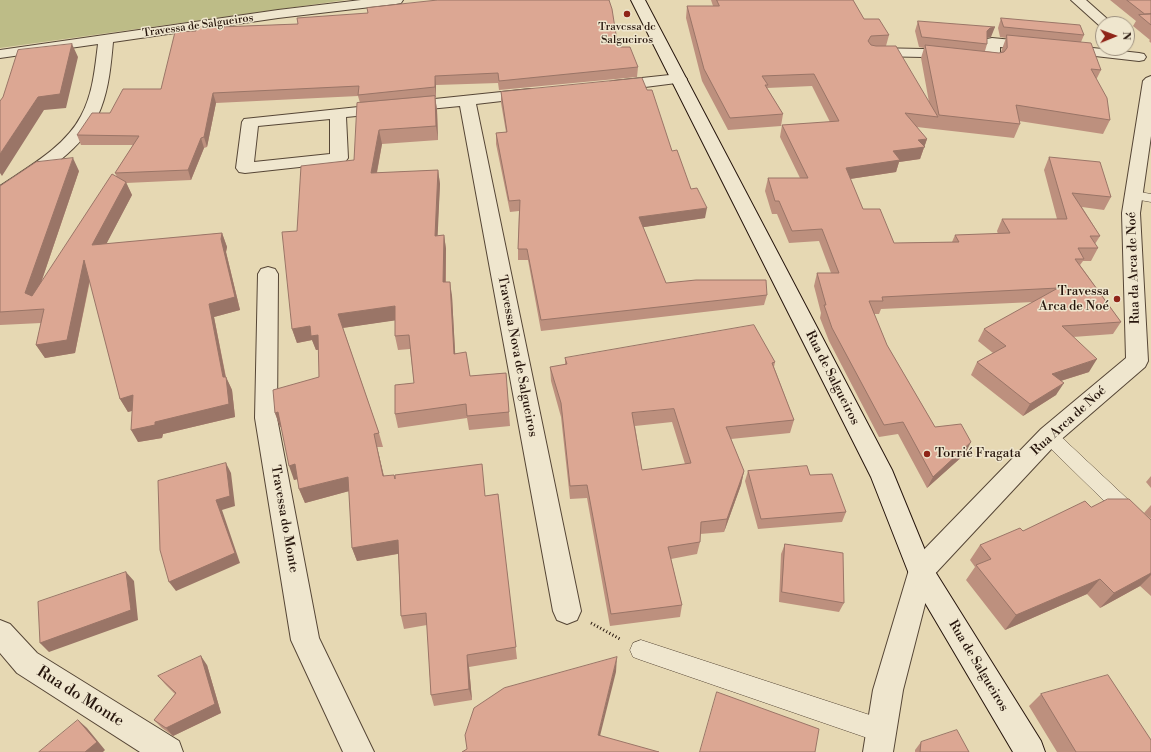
<!DOCTYPE html>
<html>
<head>
<meta charset="utf-8">
<style>
	body { margin:0 }
	#map { position:relative; width:1151px; height:752px; overflow:hidden; background:#e6d8b3; font-family:"Libre Bodoni",serif }
	canvas { display:block }
	.north { position:absolute; left:1095px; top:16px; width:40px; height:40px; box-sizing:border-box; background:#efe6ce; border:1px solid #9f9280; border-radius:50%; rotate:89deg; font-size:11px; font-weight:700; line-height:16px; text-align:center; color:#26150c }
	.north::after { content:''; display:block; margin:auto; width:14px; height:18px; background:#8f2418; clip-path:polygon(50% 0,100% 100%,50% 72%,0 100%) }
</style>
</head>
<body>
<div id="map">
<canvas width="1151" height="752"></canvas>
<div class="north">N</div>
</div>
<script>
const c = document.querySelector('canvas').getContext('2d');
c.lineJoin = 'round';
function paint(path, color) {
  c.fillStyle = color;
  c.fill(path, 'evenodd');
}
function strokePath(path, color, width, dash) {
  c.strokeStyle = color;
  c.lineWidth = width;
  c.lineCap = dash ? 'butt' : 'round';
  c.setLineDash(dash || []);
  c.stroke(path);
}
function drawText(font, color, halo, rows, align = 'center') {
  c.font = font + ' "Libre Bodoni",serif';
  c.lineWidth = 3;
  c.setLineDash([]);
  c.textBaseline = 'middle';
  c.strokeStyle = halo;
  c.fillStyle = color;
  for (const [text, x, y, turn = 0] of rows) {
    c.save();
    c.translate(x, y);
    c.rotate((+turn || 0) * Math.PI / 180);
    c.textAlign = isNaN(turn) ? turn : align;
    if (halo) c.strokeText(text, 0, 0);
    c.fillText(text, 0, 0);
    c.restore();
  }
}
const green = new Path2D(`
	M 0,0 L 346,0 L 0,48 Z`);
const path = new Path2D(`
	M 591,623 L 620,639`);
const lane = new Path2D(`
	M 1134,191 L 1151,194 L 1151,202 L 1129,198 L 1127,195 L 1129,192 Z
	M 1049,429 L 1055,431 L 1151,521 L 1151,543 L 1144,540 L 1043,441 L 1040,436 L 1043,431 Z
	M 641,640 L 882,719 L 890,723 L 894,731 L 890,739 L 882,743 L 641,660 L 633,657 L 630,650 L 633,643 Z`);
const street = new Path2D(`
	M 361,0 L 403,0 L 401,3 L 396,4 L 278,18 L 113,42 C 111,64 109,87 101,108 C 85,150 41,174 6,198 L 0,199 L 0,186 C 28,167 65,147 81,116 C 93,94 95,68 98,44 L 0,58 L 0,50 L 278,10 Z
	M 1071,0 L 1086,0 L 1113,24 L 1103,24 L 1103,27 L 1101,27 Z
	M 992,38 L 1033,42 L 1038,43 L 1040,46 L 1038,49 L 1033,50 L 1000,47 L 1000,61 L 998,64 L 993,65 L 923,57 L 873,56 L 868,55 L 866,52 L 868,49 L 873,48 L 923,49 L 985,56 L 985,42 L 987,39 Z
	M 1065,45 L 1139,53 L 1144,54 L 1146,57 L 1144,60 L 1139,61 L 1060,52 L 1058,49 L 1060,46 Z
	M 679,74 L 684,76 L 687,79 L 684,82 L 614,91 L 609,89 L 606,86 L 609,83 L 614,81 Z
	M 1151,76 L 1151,136 L 1140,213 L 1148,361 L 1145,367 L 1057,443 L 932,577 L 903,690 L 893,752 L 863,752 L 873,690 L 911,563 L 1041,429 L 1126,358 L 1122,213 L 1143,81 L 1146,78 Z
	M 530,89 L 536,91 L 538,94 L 536,97 L 476,104 L 581,611 L 577,620 L 567,624 L 557,620 L 553,611 L 460,106 L 346,117 L 348,158 L 345,162 L 245,173 L 239,172 L 236,168 L 242,122 L 244,119 ZM 330,119 L 330,154 L 254,162 L 258,126 Z
	M 268,267 L 275,269 L 278,274 L 277,418 L 319,638 L 374,752 L 343,752 L 291,640 L 255,418 L 258,274 L 261,269 Z
	M 0,620 L 10,624 L 37,653 L 179,741 L 183,752 L 140,752 L 17,673 L 0,653 Z`);
const secondary = new Path2D(`
	M 631,0 L 645,0 L 892,470 L 931,565 L 1041,741 L 1045,752 L 1013,752 L 911,579 L 871,477 Z`);
const wall = new Path2D(`
	M 436,0 L 609,0 L 618,47 L 638,67 L 637,77 L 499,90 L 498,83 L 436,85 L 436,97 L 435,97 L 437,110 L 438,140 L 382,144 L 377,173 L 438,170 L 440,184 L 437,236 L 444,235 L 446,249 L 446,282 L 452,296 L 455,353 L 470,376 L 506,373 L 510,426 L 469,430 L 467,418 L 398,428 L 395,414 L 414,383 L 410,349 L 398,350 L 395,336 L 395,320 L 343,328 L 379,433 L 383,447 L 377,447 L 384,476 L 486,496 L 498,494 L 517,659 L 469,667 L 472,700 L 434,706 L 431,695 L 427,625 L 404,629 L 401,616 L 398,554 L 357,561 L 352,548 L 349,491 L 305,503 L 299,489 L 298,479 L 294,480 L 281,426 L 280,427 L 275,413 L 319,377 L 319,350 L 316,350 L 312,340 L 297,343 L 292,329 L 297,231 L 354,160 L 360,103 L 358,96 L 216,103 L 207,147 L 204,148 L 191,180 L 126,183 L 132,195 L 106,244 L 222,233 L 227,247 L 226,252 L 240,310 L 214,317 L 226,377 L 232,390 L 235,417 L 163,434 L 162,438 L 138,442 L 132,411 L 128,412 L 120,399 L 90,281 L 75,353 L 45,358 L 36,345 L 41,323 L 0,325 L 0,186 L 79,171 L 41,283 L 117,177 L 115,173 L 133,145 L 81,145 L 77,135 L 110,113 L 161,89 L 196,31 L 219,25 L 220,27 L 298,24 L 368,13 L 437,1 Z
	M 711,0 L 853,0 L 864,19 L 889,35 L 886,46 L 929,102 L 921,58 L 924,48 L 919,47 L 915,31 L 918,21 L 991,37 L 987,37 L 987,44 L 985,51 L 999,53 L 1001,52 L 1002,49 L 1006,38 L 1000,37 L 998,28 L 1001,18 L 1084,35 L 1081,42 L 1101,70 L 1096,80 L 1110,120 L 1103,134 L 1019,121 L 1020,124 L 1014,138 L 934,129 L 934,128 L 934,129 L 917,127 L 927,139 L 920,159 L 899,162 L 896,172 L 850,179 L 863,209 L 894,243 L 952,242 L 955,235 L 998,234 L 997,231 L 1002,219 L 1057,219 L 1044,170 L 1049,157 L 1111,197 L 1104,210 L 1082,207 L 1100,236 L 1095,244 L 1098,248 L 1091,261 L 1083,261 L 1080,265 L 1121,322 L 1113,334 L 1073,337 L 1089,372 L 1061,381 L 1056,395 L 1023,416 L 971,375 L 977,362 L 993,353 L 978,341 L 984,329 L 1034,302 L 881,309 L 879,314 L 874,314 L 887,345 L 935,427 L 965,454 L 927,488 L 898,434 L 879,437 L 829,341 L 820,318 L 821,313 L 814,286 L 817,273 L 831,273 L 819,241 L 789,243 L 777,214 L 772,214 L 765,191 L 768,178 L 800,178 L 780,137 L 782,125 L 830,122 L 812,86 L 767,88 L 783,114 L 781,126 L 728,130 L 702,81 L 686,18 L 687,6 L 713,6 Z
	M 1110,0 L 1151,0 L 1151,43 L 1149,41 L 1150,40 L 1133,26 L 1136,21 Z
	M 501,92 L 672,151 L 705,218 L 643,227 L 666,283 L 767,295 L 764,305 L 541,331 L 528,260 L 518,260 L 518,249 L 519,211 L 510,212 L 496,144 L 496,133 L 506,132 L 501,103 Z
	M 565,358 L 775,362 L 774,367 L 794,420 L 790,433 L 731,439 L 744,471 L 741,485 L 724,532 L 700,534 L 700,542 L 697,554 L 671,559 L 682,605 L 680,617 L 610,626 L 587,498 L 570,499 L 561,417 L 551,381 L 550,367 L 565,365 ZM 672,422 L 685,464 L 642,470 L 635,426 Z
	M 748,471 L 810,475 L 846,512 L 842,522 L 758,529 L 745,481 Z
	M 1151,476 L 1151,488 L 1146,482 Z
	M 1151,505 L 1151,519 L 1144,513 Z
	M 1091,507 L 1151,520 L 1151,596 L 1140,586 L 1100,608 L 1087,594 L 1005,630 L 966,580 L 975,567 L 970,560 L 980,545 L 1023,531 Z
	M 785,544 L 844,603 L 839,612 L 779,602 L 781,554 Z
	M 207,665 L 221,713 L 173,736 L 162,728 L 154,720 L 175,694 L 165,684 L 158,676 Z
	M 1041,694 L 1151,752 L 1057,752 L 1029,706 Z
	M 921,742 L 969,752 L 915,752 L 915,750 Z`);
const shadedWall = new Path2D(`
	M 995,27 L 991,37 L 987,38 L 987,31 L 990,28 Z
	M 72,44 L 78,57 L 66,108 L 44,110 L 2,176 L 0,173 L 0,154 Z
	M 435,76 L 436,85 L 436,97 L 435,87 Z
	M 213,93 L 216,103 L 207,147 L 204,137 Z
	M 435,96 L 437,110 L 438,140 L 436,126 Z
	M 379,130 L 382,144 L 374,187 L 371,173 Z
	M 201,138 L 204,148 L 191,180 L 188,170 Z
	M 927,139 L 920,159 L 899,162 L 896,172 L 843,180 L 846,168 L 918,140 Z
	M 73,158 L 79,171 L 33,306 L 25,293 Z
	M 438,170 L 440,184 L 437,250 L 435,236 Z
	M 126,182 L 132,195 L 99,258 L 92,245 Z
	M 707,208 L 705,218 L 638,228 L 639,217 Z
	M 222,233 L 227,247 L 226,252 L 240,310 L 214,317 L 226,379 L 226,377 L 232,390 L 235,417 L 163,434 L 162,438 L 138,442 L 131,430 L 155,422 L 223,377 L 209,304 Z
	M 444,235 L 446,249 L 445,297 L 443,282 Z
	M 84,260 L 91,273 L 75,353 L 45,358 L 36,345 Z
	M 450,282 L 452,296 L 456,368 L 454,354 Z
	M 395,306 L 398,320 L 342,328 L 338,314 Z
	M 310,326 L 318,335 L 323,349 L 316,350 L 312,340 L 297,343 L 292,329 Z
	M 1097,359 L 1089,372 L 1044,386 L 1052,374 Z
	M 1064,383 L 1056,395 L 1023,416 L 1030,404 Z
	M 133,395 L 141,408 L 128,412 L 120,399 Z
	M 278,412 L 284,426 L 280,427 L 275,413 Z
	M 374,434 L 377,447 L 387,490 L 383,476 Z
	M 971,442 L 965,454 L 927,488 L 933,477 Z
	M 226,463 L 231,473 L 235,506 L 222,510 L 240,563 L 176,591 L 169,582 L 216,500 Z
	M 295,464 L 301,478 L 294,480 L 289,466 Z
	M 744,471 L 741,485 L 724,532 L 727,519 Z
	M 348,477 L 353,490 L 305,503 L 299,489 Z
	M 398,540 L 402,553 L 357,561 L 352,548 Z
	M 126,572 L 134,581 L 138,620 L 49,652 L 40,643 Z
	M 1151,573 L 1151,575 L 1140,586 L 1100,608 L 1114,593 Z
	M 1100,579 L 1087,594 L 1005,630 L 1016,615 Z
	M 467,655 L 469,667 L 472,700 L 469,689 Z
	M 201,656 L 207,665 L 221,713 L 173,736 L 166,728 Z
	M 617,657 L 616,672 L 597,748 L 598,735 Z
	M 78,720 L 87,728 L 105,750 L 103,752 L 85,752 Z`);
const building = new Path2D(`
	M 438,0 L 609,0 L 612,9 L 618,47 L 630,47 L 638,67 L 499,81 L 498,73 L 435,76 L 435,87 L 358,95 L 359,86 L 213,93 L 204,137 L 201,138 L 188,170 L 115,173 L 139,136 L 77,135 L 92,113 L 110,113 L 123,89 L 161,89 L 175,32 L 196,31 L 196,27 L 219,25 L 219,27 L 298,24 L 297,18 L 368,13 L 367,8 Z
	M 717,0 L 853,0 L 864,19 L 879,19 L 889,35 L 871,36 L 868,41 L 871,45 L 876,46 L 896,46 L 938,117 L 905,113 L 927,139 L 918,140 L 925,147 L 893,151 L 900,160 L 846,168 L 863,209 L 880,209 L 894,243 L 959,242 L 955,235 L 1010,233 L 1002,219 L 1067,219 L 1049,157 L 1100,162 L 1111,197 L 1072,193 L 1100,236 L 1090,236 L 1098,248 L 1078,248 L 1084,259 L 1075,259 L 1121,322 L 1062,326 L 1097,359 L 1052,374 L 1064,383 L 1030,404 L 977,362 L 1006,346 L 984,329 L 1058,288 L 882,297 L 883,301 L 869,301 L 887,345 L 935,427 L 961,424 L 971,442 L 933,477 L 903,422 L 884,425 L 832,328 L 824,305 L 826,305 L 817,273 L 839,273 L 822,229 L 792,231 L 779,201 L 775,201 L 768,178 L 808,178 L 782,125 L 839,121 L 814,74 L 762,76 L 768,85 L 765,85 L 783,114 L 730,118 L 704,69 L 687,6 L 719,6 Z
	M 1127,0 L 1151,0 L 1151,14 L 1145,14 Z
	M 1151,14 L 1151,25 L 1139,15 Z
	M 1001,18 L 1080,25 L 1084,35 L 1004,27 Z
	M 918,21 L 995,27 L 990,28 L 987,31 L 987,44 L 922,37 Z
	M 1007,35 L 1091,43 L 1101,70 L 1091,69 L 1107,98 L 1110,120 L 1016,105 L 1020,124 L 939,115 L 925,45 L 999,53 L 1004,52 L 1007,48 Z
	M 72,44 L 60,94 L 38,97 L 0,154 L 0,101 L 3,97 L 18,50 Z
	M 642,78 L 647,90 L 652,90 L 672,151 L 677,150 L 691,189 L 697,188 L 707,208 L 639,217 L 666,283 L 696,280 L 766,280 L 767,295 L 541,320 L 527,249 L 518,249 L 520,200 L 509,201 L 496,133 L 507,132 L 501,92 Z
	M 435,96 L 436,126 L 379,130 L 371,173 L 438,170 L 435,236 L 444,235 L 443,282 L 450,282 L 454,354 L 466,352 L 470,376 L 506,373 L 509,412 L 467,416 L 466,404 L 395,414 L 395,385 L 414,383 L 409,335 L 395,336 L 395,306 L 338,314 L 379,433 L 374,434 L 383,476 L 394,475 L 395,479 L 395,475 L 482,464 L 485,496 L 498,494 L 516,647 L 467,655 L 469,689 L 431,695 L 426,613 L 401,616 L 398,540 L 352,548 L 348,477 L 299,489 L 295,464 L 289,466 L 278,412 L 275,413 L 273,390 L 319,377 L 318,335 L 311,336 L 310,326 L 292,329 L 282,232 L 297,231 L 301,166 L 354,160 L 357,103 Z
	M 73,158 L 25,293 L 32,296 L 112,174 L 126,182 L 92,245 L 222,233 L 221,239 L 235,297 L 209,304 L 223,377 L 226,377 L 229,404 L 155,422 L 155,425 L 131,430 L 133,395 L 120,399 L 84,260 L 67,340 L 36,345 L 44,309 L 0,312 L 0,186 L 36,162 Z
	M 754,325 L 775,362 L 772,363 L 794,420 L 726,427 L 744,471 L 727,519 L 701,522 L 700,542 L 668,547 L 682,605 L 611,614 L 587,485 L 570,486 L 561,403 L 550,367 L 567,364 L 565,358 ZM 674,409 L 691,463 L 642,470 L 632,413 Z
	M 226,463 L 230,496 L 216,500 L 235,553 L 169,582 L 160,550 L 158,481 Z
	M 807,466 L 810,475 L 832,474 L 846,512 L 761,519 L 748,471 Z
	M 1108,499 L 1129,499 L 1151,520 L 1151,573 L 1114,593 L 1100,579 L 1016,615 L 976,565 L 991,559 L 980,545 L 1020,528 L 1023,531 L 1085,501 L 1091,507 Z
	M 785,544 L 843,553 L 844,603 L 782,592 Z
	M 126,572 L 131,610 L 40,643 L 38,602 Z
	M 201,656 L 215,704 L 166,728 L 154,720 L 176,693 L 158,676 Z
	M 617,657 L 598,735 L 659,752 L 462,752 L 467,749 L 465,735 L 474,708 L 504,688 Z
	M 1108,675 L 1151,740 L 1151,752 L 1076,752 L 1041,694 Z
	M 717,692 L 819,729 L 815,752 L 700,752 Z
	M 78,720 L 97,742 L 85,752 L 39,752 Z
	M 957,730 L 969,752 L 920,752 L 921,742 Z`);
const markers = [
	[627,14,4,"#8f2418"],
	[1117,299,4,"#8f2418"],
	[927,454,4,"#8f2418"]
];
const farStreetnames = [
	["Travessa de Salgueiros",198,26,-8]
];
const farPoinames = [
	["Travessa de",627,27],
	["Salgueiros",627,40]
];
const streetNames = [
	["Rua da Arca de Noé",1134,268,-92],
	["Travessa Nova de Salgueiros",517,356,79],
	["Rua de Salgueiros",832,378,63],
	["Rua Arca de Noé",1069,421,-42],
	["Travessa do Monte",284,519,80],
	["Rua de Salgueiros",978,666,59]
];
const poiNames = [
	["Travessa",1109,292],
	["Arca de Noé",1109,307],
	["Torrié Fragata",935,454,"left"]
];
const nearStreetnames = [
	["Rua do Monte",80,697,32]
];
paint(green, '#bdbc87');
strokePath(lane, '#564636', 1);
strokePath(street, '#564636', 2);
strokePath(secondary, '#26150c', 2);
strokePath(path, '#26150c', 3, [1, 2.5]);
paint(lane, '#efe6ce');
paint(street, '#efe6ce');
paint(secondary, '#efe6ce');
paint(wall, '#bd907e');
paint(shadedWall, '#9a7567');
paint(building, '#dca793');
strokePath(building, '#9a7567', 1);
for (const [x, y, r, color] of markers) {
  const dot = new Path2D();
  dot.arc(x, y, r, 0, 2 * Math.PI);
  c.fillStyle = color;
  c.fill(dot);
  strokePath(dot, '#efe6ce', 1.5);
}
drawText('11px', '#26150c', '#efe6ce', farStreetnames);
drawText('11px', '#26150c', '#efe6ce', farPoinames);
drawText('13px', '#26150c', '#efe6ce', streetNames);
drawText('13px', '#26150c', '#efe6ce', poiNames, 'right');
drawText('16px', '#26150c', '#efe6ce', nearStreetnames);
</script>
</body>
</html>
